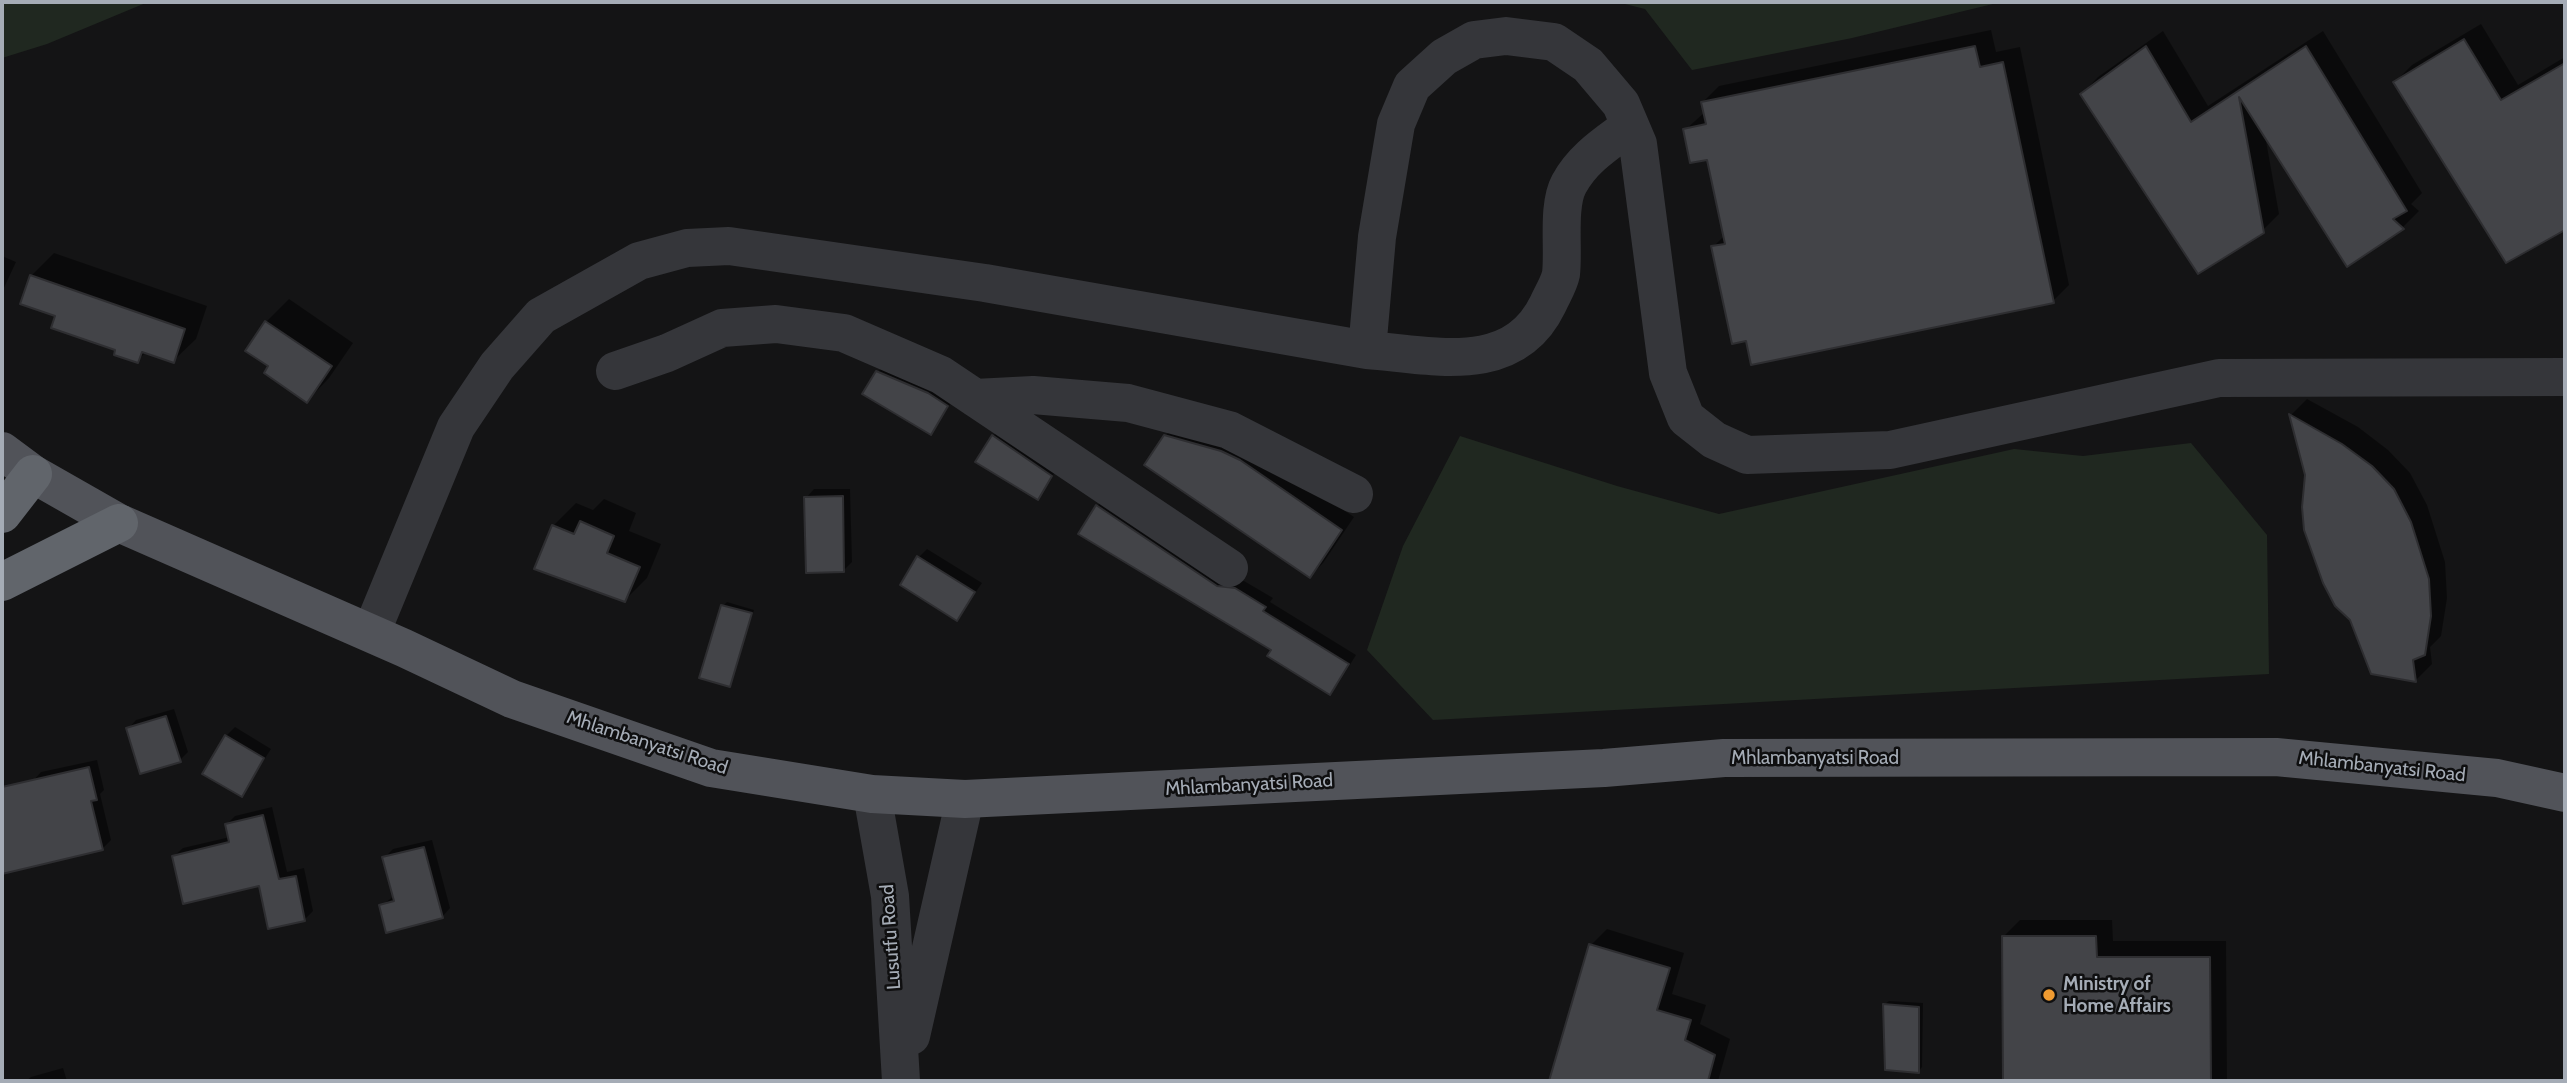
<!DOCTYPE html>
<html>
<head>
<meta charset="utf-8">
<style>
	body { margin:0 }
	#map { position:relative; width:2567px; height:1083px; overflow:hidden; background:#141415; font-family:Cabin,sans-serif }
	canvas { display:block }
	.frame { position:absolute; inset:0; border:4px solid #a5acb6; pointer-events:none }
</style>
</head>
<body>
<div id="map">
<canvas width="2567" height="1083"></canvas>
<div class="frame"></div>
</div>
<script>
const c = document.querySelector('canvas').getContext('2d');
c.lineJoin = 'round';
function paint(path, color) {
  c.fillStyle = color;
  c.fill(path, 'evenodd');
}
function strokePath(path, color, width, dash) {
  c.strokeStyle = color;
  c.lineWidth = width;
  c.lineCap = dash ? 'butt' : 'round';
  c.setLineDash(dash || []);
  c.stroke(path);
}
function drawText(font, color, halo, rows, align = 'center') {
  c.font = font + ' Cabin,sans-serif';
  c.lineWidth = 5;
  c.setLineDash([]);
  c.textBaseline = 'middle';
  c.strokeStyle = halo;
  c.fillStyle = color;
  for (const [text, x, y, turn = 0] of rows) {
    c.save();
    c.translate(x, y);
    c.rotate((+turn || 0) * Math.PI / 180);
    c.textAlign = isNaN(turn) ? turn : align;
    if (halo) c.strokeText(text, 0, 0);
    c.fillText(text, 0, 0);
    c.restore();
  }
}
const green = new Path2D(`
	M 2,2 L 148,2 L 47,44 L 2,58 Z
	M 1617,2 L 1997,2 L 1997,3 L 1852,38 L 1692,70 L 1645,9 Z
	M 1460,436 L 1617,486 L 1719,514 L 2014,449 L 2083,456 L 2191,443 L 2267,535 L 2269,674 L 1433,720 L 1367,650 L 1403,546 Z`);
const shadow = new Path2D(`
	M 2481,24 L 2518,85 L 2565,57 L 2565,228 L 2506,261 L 2395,82 L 2412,65 Z
	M 1991,30 L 1996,52 L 2020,47 L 2069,285 L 2053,301 L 1713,247 L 1725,235 L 1709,158 L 1685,130 L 1705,112 L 1703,102 L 1719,86 Z
	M 2163,31 L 2208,106 L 2323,31 L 2422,193 L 2411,204 L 2419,211 L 2403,227 L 2347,265 L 2265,135 L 2279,214 L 2262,231 L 2082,94 L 2098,77 Z
	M 54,253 L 207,306 L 196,339 L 173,361 L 146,352 L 137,361 L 57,315 L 31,276 Z
	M 2,256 L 16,262 L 2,292 Z
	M 289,299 L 353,343 L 329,378 L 307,401 L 271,366 L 266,322 Z
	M 886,363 L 955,397 L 931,433 L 878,372 Z
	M 2307,399 L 2358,427 L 2388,450 L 2410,473 L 2427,505 L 2445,562 L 2447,598 L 2441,636 L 2430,647 L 2432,664 L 2416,680 L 2372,672 L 2307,475 L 2291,415 Z
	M 1178,423 L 1252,448 L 1354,517 L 1323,563 L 1310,576 L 1165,436 Z
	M 1001,428 L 1059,467 L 1037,497 L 993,436 Z
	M 814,489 L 850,489 L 852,562 L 844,570 L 806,498 Z
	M 1105,498 L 1226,578 L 1244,581 L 1273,598 L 1270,602 L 1356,655 L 1338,684 L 1329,692 L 1273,649 L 1097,506 Z
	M 604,499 L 636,513 L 629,531 L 661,544 L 647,578 L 625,600 L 553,526 L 576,503 L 593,510 Z
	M 927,549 L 982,583 L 957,619 L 919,557 Z
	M 727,602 L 754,610 L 729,685 L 723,606 Z
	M 174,709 L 188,752 L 180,760 L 128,729 L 136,720 Z
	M 235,727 L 271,749 L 241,795 L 226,736 Z
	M 97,760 L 104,790 L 100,794 L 111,840 L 102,849 L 2,872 L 2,789 L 33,781 L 41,772 Z
	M 272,807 L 287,872 L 304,868 L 313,911 L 304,920 L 260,884 L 174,856 L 183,848 L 230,837 L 227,824 L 235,816 Z
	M 432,840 L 450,908 L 442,917 L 381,906 L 394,896 L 384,858 L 393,849 Z
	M 2020,920 L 2112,920 L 2113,941 L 2226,941 L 2227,1081 L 2004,1081 L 2003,937 Z
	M 1607,929 L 1684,953 L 1672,994 L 1706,1005 L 1700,1024 L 1730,1039 L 1718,1081 L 1550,1081 L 1591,945 Z
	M 1889,1001 L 1923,1003 L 1922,1067 L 1919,1071 L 1885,1004 Z
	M 63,1068 L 67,1081 L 26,1081 L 31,1077 Z`);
const building = new Path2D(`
	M 2464,39 L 2501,100 L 2565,63 L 2565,230 L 2506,263 L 2393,82 Z
	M 1975,46 L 1980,67 L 2003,62 L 2054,303 L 1751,365 L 1746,341 L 1732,344 L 1711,246 L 1725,244 L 1707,160 L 1690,163 L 1683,129 L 1706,124 L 1701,102 Z
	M 2146,46 L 2191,122 L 2306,46 L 2407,211 L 2393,219 L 2404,229 L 2347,267 L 2239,97 L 2264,233 L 2198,274 L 2080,94 Z
	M 30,275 L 185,329 L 174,363 L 142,352 L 138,363 L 114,355 L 115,350 L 51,328 L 55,316 L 20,304 Z
	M 265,321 L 332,366 L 307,403 L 264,373 L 268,366 L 245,351 Z
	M 876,371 L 928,393 L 948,406 L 931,435 L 862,394 Z
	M 2289,414 L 2342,444 L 2372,466 L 2394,489 L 2411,522 L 2429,579 L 2431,616 L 2425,655 L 2413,660 L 2416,682 L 2371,674 L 2350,620 L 2335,606 L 2323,583 L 2304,530 L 2302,507 L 2305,475 Z
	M 992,435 L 1052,476 L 1038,500 L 975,462 Z
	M 1164,435 L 1221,451 L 1240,460 L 1342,530 L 1310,578 L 1144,465 Z
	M 843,496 L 844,572 L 806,573 L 804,497 Z
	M 1096,505 L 1217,586 L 1235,588 L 1266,607 L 1263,611 L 1349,664 L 1330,695 L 1267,656 L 1271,650 L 1078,534 Z
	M 580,521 L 614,536 L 607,553 L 640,567 L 625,602 L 534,569 L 552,525 L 574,534 Z
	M 917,556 L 975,592 L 957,621 L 900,585 Z
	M 721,605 L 752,613 L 730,687 L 699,678 Z
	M 166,716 L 181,762 L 140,774 L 126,728 Z
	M 225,735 L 264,758 L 242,797 L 202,774 Z
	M 89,767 L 97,800 L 91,801 L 103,850 L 2,874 L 2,787 Z
	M 263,815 L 279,879 L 296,876 L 305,921 L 268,929 L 259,886 L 183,904 L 172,856 L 229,842 L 225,824 Z
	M 424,847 L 443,918 L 386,933 L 379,905 L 394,901 L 382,857 Z
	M 2002,936 L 2096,936 L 2097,957 L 2210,957 L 2211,1081 L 2003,1081 Z
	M 1589,944 L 1670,968 L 1657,1010 L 1691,1020 L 1685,1040 L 1715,1055 L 1708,1081 L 1549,1081 Z
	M 1883,1004 L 1919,1007 L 1919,1073 L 1885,1070 Z`);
const minor = new Path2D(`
	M 1367,350 C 1432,355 1513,377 1548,304 C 1552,295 1559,284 1561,274 C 1564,249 1557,206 1569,184 C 1583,158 1606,144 1630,126
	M 615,371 L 667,353 L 722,328 L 776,324 L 844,333 L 941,375 L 1229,568
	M 975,398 L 1033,395 L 1128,403 L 1229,430 L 1354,494
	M 371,633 L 456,427 L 497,366 L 541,316 L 639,261 L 687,248 L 729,246 L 985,283 L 1367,350 L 1377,237 L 1396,124 L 1412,86 L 1444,57 L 1474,40 L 1506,36 L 1554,42 L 1588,65 L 1621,104 L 1638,144 L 1668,373 L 1686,418 L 1714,440 L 1747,455 L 1890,450 L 2219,378 L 2565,377
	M 872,794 L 890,896 L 901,1081
	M 911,1036 L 965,799`);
const major = new Path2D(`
	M 2,451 L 33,474 L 119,523 L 404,648 L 512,699 L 711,768 L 872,794 L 965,799 L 1604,768 L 1724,758 L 2276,757 L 2497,778 L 2565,793`);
const highway = new Path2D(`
	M 2,514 L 33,474
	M 2,582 L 119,523`);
const markers = [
	[2049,995,7,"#f09b31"]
];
const streetNames = [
	["Mhlambanyatsi Road",647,743,18],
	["Mhlambanyatsi Road",1815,758],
	["Mhlambanyatsi Road",2382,767,6],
	["Mhlambanyatsi Road",1249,785,-3],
	["Lusutfu Road",891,937,-94]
];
const poiNames = [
	["Ministry of",2063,984],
	["Home Affairs",2063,1006]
];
paint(green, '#202820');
paint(shadow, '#0007');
paint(building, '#434448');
strokePath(building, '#2e2e31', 2);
strokePath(minor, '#35363a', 38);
strokePath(major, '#515359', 38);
strokePath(highway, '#61656b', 38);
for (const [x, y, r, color] of markers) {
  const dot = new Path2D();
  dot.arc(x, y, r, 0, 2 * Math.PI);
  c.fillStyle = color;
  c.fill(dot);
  strokePath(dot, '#0f0f10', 2.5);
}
drawText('19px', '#a5acb6', '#0f0f10', streetNames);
drawText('bold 19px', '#a5acb6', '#0f0f10', poiNames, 'left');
</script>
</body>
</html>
